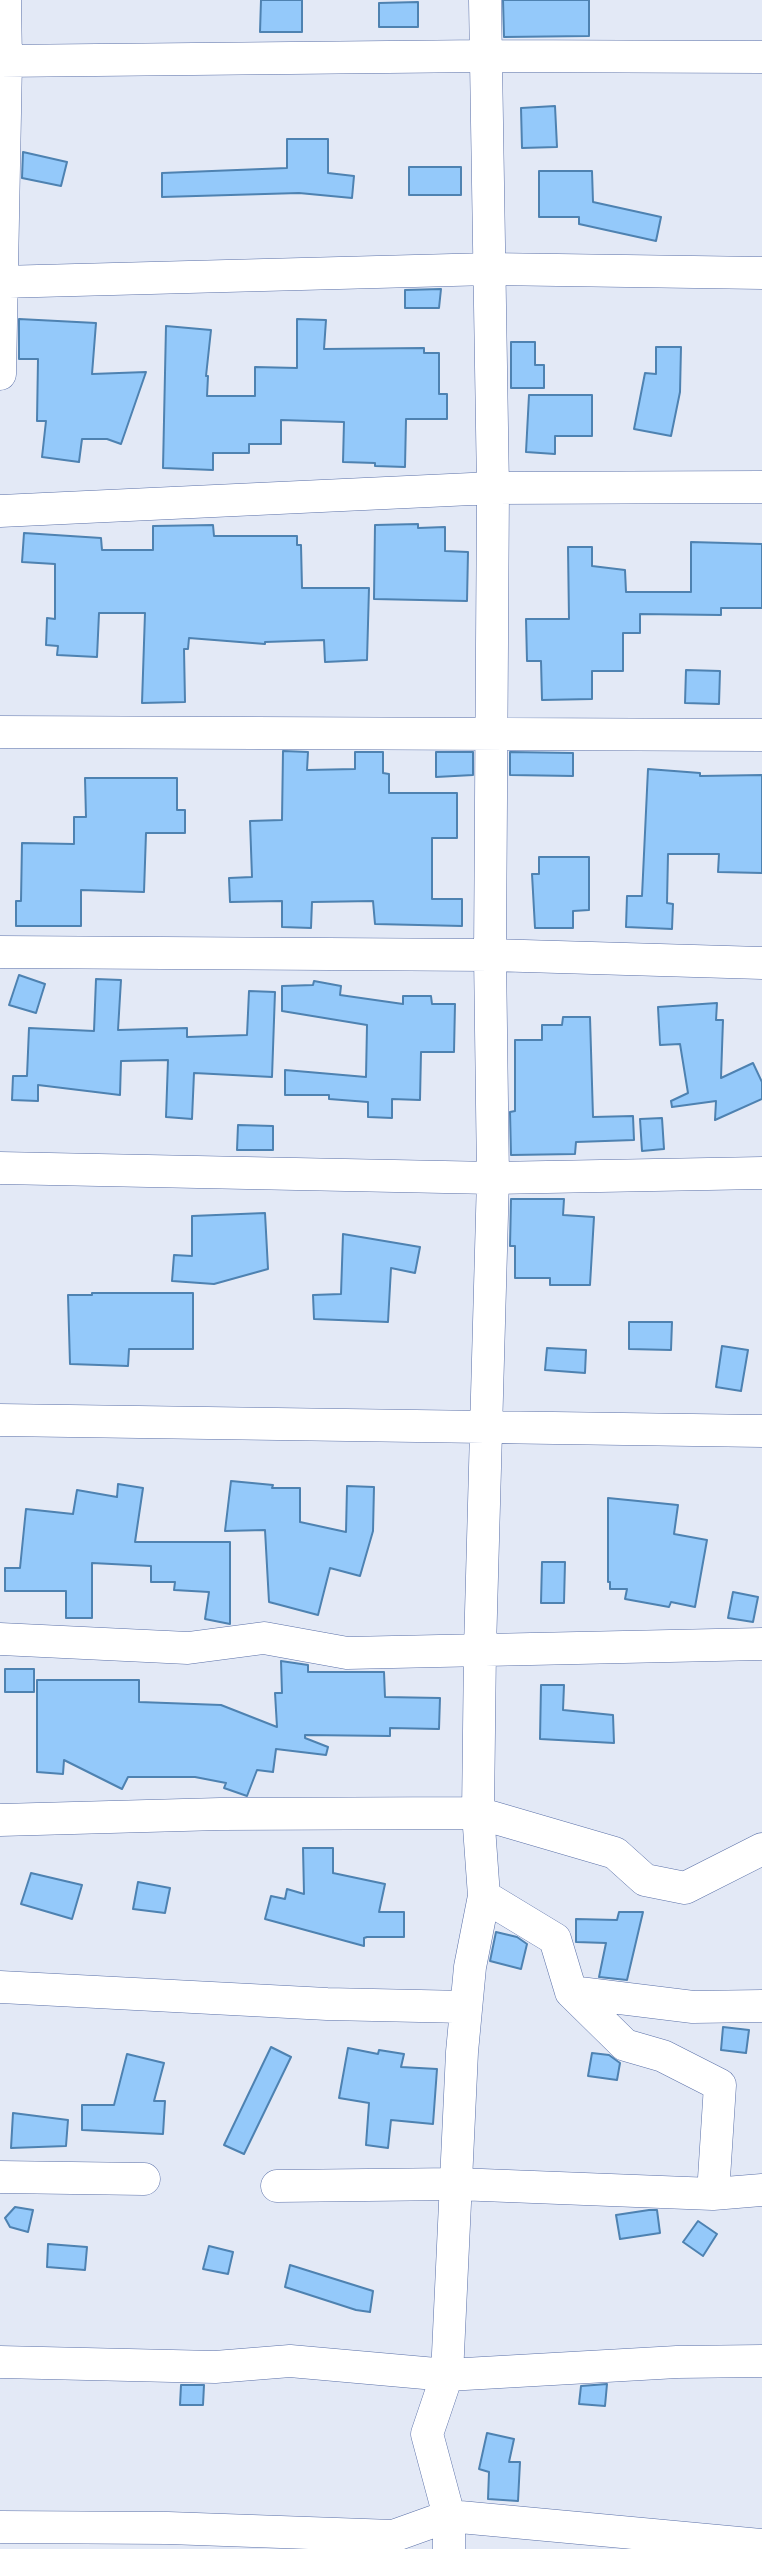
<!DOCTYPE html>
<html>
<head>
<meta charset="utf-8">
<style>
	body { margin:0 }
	canvas { display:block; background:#e3e9f6 }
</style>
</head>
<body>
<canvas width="762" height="2549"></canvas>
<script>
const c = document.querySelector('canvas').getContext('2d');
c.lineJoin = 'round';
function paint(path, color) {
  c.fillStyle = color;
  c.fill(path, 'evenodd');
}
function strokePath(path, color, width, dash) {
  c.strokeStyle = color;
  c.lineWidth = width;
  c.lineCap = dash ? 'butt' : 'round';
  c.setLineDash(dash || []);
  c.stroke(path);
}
const building = new Path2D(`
	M 261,0 L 302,0 L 302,32 L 260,32 Z
	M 503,0 L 589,0 L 589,36 L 504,37 Z
	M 418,2 L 418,27 L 379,27 L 379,3 Z
	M 555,106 L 557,147 L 522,148 L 521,108 Z
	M 287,139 L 328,139 L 328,173 L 354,176 L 352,198 L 299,193 L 162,197 L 162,173 L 287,168 Z
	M 23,152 L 67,162 L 61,186 L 22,178 Z
	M 409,167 L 461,167 L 461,195 L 409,195 Z
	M 539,171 L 592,171 L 593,202 L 661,217 L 656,241 L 579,224 L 579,217 L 539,217 Z
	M 441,289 L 439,308 L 405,308 L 405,290 Z
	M 19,319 L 96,323 L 92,374 L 146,372 L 121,444 L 107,439 L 82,439 L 79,462 L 42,457 L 46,421 L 37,421 L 38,359 L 19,359 Z
	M 297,319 L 326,320 L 324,349 L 424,348 L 424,353 L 439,353 L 439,394 L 447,394 L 447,419 L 406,419 L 405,467 L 375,466 L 375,463 L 343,462 L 344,422 L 281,420 L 281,444 L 249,444 L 249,453 L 213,453 L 213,470 L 163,468 L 166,326 L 211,330 L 206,376 L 208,376 L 207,396 L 255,396 L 255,367 L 297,368 Z
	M 511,342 L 535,342 L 535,365 L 544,365 L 544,388 L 511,388 Z
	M 656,347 L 681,347 L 680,392 L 671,436 L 634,429 L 645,373 L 656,374 Z
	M 529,395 L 592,395 L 592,436 L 555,436 L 555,454 L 526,452 Z
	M 418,524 L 418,528 L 445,527 L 445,551 L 468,552 L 467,601 L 374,599 L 375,525 Z
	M 213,525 L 214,536 L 297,536 L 297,545 L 301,545 L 302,588 L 369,588 L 367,660 L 325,662 L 324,640 L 265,642 L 265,644 L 189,638 L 188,649 L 184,649 L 185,702 L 142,703 L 145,613 L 99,613 L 97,657 L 57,655 L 58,646 L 46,645 L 47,618 L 55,619 L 55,564 L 22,562 L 24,533 L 101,538 L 102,550 L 153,550 L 153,526 Z
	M 691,542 L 762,544 L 762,608 L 721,608 L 721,615 L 640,614 L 640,633 L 623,633 L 623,671 L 592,671 L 592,699 L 542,700 L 541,661 L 527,661 L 526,619 L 569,619 L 568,547 L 592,547 L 592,566 L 625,570 L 626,592 L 691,592 Z
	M 686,670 L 720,671 L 719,704 L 685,703 Z
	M 283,751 L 308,752 L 307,770 L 355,769 L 355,752 L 383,752 L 383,773 L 389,774 L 389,793 L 457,793 L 457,838 L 432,838 L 432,899 L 462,899 L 462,926 L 375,924 L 373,901 L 312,902 L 311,928 L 282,927 L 282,901 L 230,902 L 229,878 L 252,877 L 250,821 L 282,820 Z
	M 436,752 L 473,752 L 473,775 L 436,777 Z
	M 510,752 L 573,753 L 573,776 L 510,775 Z
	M 648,769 L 700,773 L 700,776 L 762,775 L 762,873 L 718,872 L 719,854 L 668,854 L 667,903 L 673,904 L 672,929 L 626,927 L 627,896 L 642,896 Z
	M 85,778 L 177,778 L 177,810 L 185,810 L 185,833 L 146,833 L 144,892 L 81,890 L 81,926 L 16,926 L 16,901 L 21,901 L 22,843 L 74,844 L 74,817 L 86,817 Z
	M 539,857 L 589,857 L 589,910 L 573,911 L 573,928 L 535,928 L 532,874 L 539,874 Z
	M 19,975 L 45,984 L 36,1013 L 9,1005 Z
	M 96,979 L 121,980 L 118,1030 L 187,1028 L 187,1037 L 247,1035 L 249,991 L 275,992 L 272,1077 L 194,1073 L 192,1119 L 166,1117 L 168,1060 L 121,1061 L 120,1095 L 38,1085 L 38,1101 L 12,1100 L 13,1076 L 27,1076 L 29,1028 L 94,1031 Z
	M 314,981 L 341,986 L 340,995 L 403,1004 L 403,996 L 431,996 L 432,1004 L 455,1004 L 454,1052 L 421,1052 L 420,1100 L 392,1099 L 392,1118 L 368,1117 L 368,1102 L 329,1099 L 329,1095 L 285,1095 L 285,1070 L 366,1077 L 367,1025 L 282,1011 L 282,986 L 313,985 Z
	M 717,1003 L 716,1020 L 723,1020 L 721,1078 L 753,1063 L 762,1082 L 762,1099 L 715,1120 L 716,1101 L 672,1107 L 671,1101 L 688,1093 L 680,1044 L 660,1045 L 658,1007 Z
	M 563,1017 L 590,1017 L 593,1117 L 633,1116 L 634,1140 L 576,1142 L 575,1154 L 511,1155 L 510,1112 L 515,1111 L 515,1040 L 542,1040 L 542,1025 L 562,1025 Z
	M 662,1118 L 664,1149 L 642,1151 L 640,1119 Z
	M 238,1125 L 273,1126 L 273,1150 L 237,1150 Z
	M 511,1199 L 564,1199 L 563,1215 L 594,1217 L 590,1285 L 550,1285 L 550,1278 L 515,1278 L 515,1246 L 510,1246 Z
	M 265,1213 L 268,1269 L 214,1284 L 172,1281 L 174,1255 L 192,1256 L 192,1216 Z
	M 343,1234 L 420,1247 L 415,1273 L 391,1268 L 388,1322 L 314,1319 L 313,1295 L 341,1294 Z
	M 92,1293 L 193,1293 L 193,1349 L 129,1349 L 128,1366 L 70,1364 L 68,1295 L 92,1295 Z
	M 629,1322 L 672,1322 L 671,1350 L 629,1349 Z
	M 722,1346 L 748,1350 L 741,1391 L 716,1387 Z
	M 547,1348 L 586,1350 L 585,1373 L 545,1370 Z
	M 231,1481 L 273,1485 L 272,1488 L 300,1488 L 300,1522 L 346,1532 L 347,1486 L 374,1487 L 373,1531 L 360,1576 L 330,1568 L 318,1615 L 269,1602 L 265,1530 L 225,1531 Z
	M 118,1484 L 143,1488 L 135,1542 L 230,1542 L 230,1624 L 205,1619 L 209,1592 L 174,1590 L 175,1582 L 151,1582 L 151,1566 L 92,1563 L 92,1618 L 66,1618 L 66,1591 L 5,1591 L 5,1568 L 20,1568 L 26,1509 L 73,1514 L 77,1490 L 117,1497 Z
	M 608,1498 L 678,1505 L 674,1534 L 707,1540 L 695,1607 L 671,1602 L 669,1607 L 625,1599 L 627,1589 L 610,1589 L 610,1582 L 608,1582 Z
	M 542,1562 L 565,1562 L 564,1603 L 541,1603 Z
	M 733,1592 L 758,1597 L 753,1622 L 728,1618 Z
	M 281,1661 L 308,1665 L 308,1672 L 384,1672 L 385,1697 L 440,1698 L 439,1729 L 390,1728 L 390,1736 L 305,1735 L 305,1738 L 328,1747 L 326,1755 L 276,1749 L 273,1772 L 257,1770 L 247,1796 L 224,1788 L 226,1783 L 195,1777 L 128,1777 L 122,1789 L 64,1760 L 63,1774 L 37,1772 L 37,1680 L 139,1680 L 139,1702 L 221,1705 L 277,1727 L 275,1693 L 282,1693 Z
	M 5,1669 L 34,1669 L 34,1692 L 5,1692 Z
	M 541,1685 L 564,1685 L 563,1710 L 613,1715 L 614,1743 L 540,1739 Z
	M 303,1848 L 333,1848 L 333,1873 L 385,1884 L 379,1912 L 404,1912 L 404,1937 L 367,1937 L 364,1938 L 364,1946 L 265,1919 L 271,1896 L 285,1899 L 287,1889 L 304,1894 Z
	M 31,1873 L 82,1885 L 72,1919 L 21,1904 Z
	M 138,1882 L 170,1888 L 165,1913 L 133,1909 Z
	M 619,1912 L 643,1912 L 627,1980 L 599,1977 L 606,1943 L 576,1942 L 576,1919 L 617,1920 Z
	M 496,1932 L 517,1937 L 527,1944 L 521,1969 L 490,1961 Z
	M 723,2027 L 749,2030 L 746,2053 L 721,2050 Z
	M 271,2047 L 291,2057 L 244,2154 L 224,2145 Z
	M 348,2048 L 378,2054 L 379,2050 L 404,2054 L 401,2067 L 437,2069 L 433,2124 L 391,2120 L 388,2148 L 366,2145 L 369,2103 L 339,2098 Z
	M 592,2053 L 609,2055 L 620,2063 L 617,2080 L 588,2076 Z
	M 127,2054 L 164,2063 L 154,2101 L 165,2101 L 163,2134 L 82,2130 L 82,2105 L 114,2105 Z
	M 13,2113 L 68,2120 L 66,2146 L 11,2148 Z
	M 15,2207 L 33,2210 L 28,2232 L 10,2227 L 5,2218 Z
	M 649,2210 L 657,2210 L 660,2233 L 620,2239 L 616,2215 Z
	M 698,2221 L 717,2234 L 703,2256 L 683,2242 Z
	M 48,2244 L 87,2247 L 85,2270 L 47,2267 Z
	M 209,2246 L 233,2252 L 228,2274 L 203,2269 Z
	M 290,2265 L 373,2291 L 370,2312 L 356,2310 L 285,2287 Z
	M 607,2384 L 605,2406 L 579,2404 L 581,2386 Z
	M 181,2385 L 204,2385 L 203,2405 L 180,2405 Z
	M 487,2433 L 514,2439 L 509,2462 L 520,2462 L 518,2501 L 488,2499 L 489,2472 L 479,2469 Z`);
const minor = new Path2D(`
	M 0,61 L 484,56 L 762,57
	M 0,282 L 490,269 L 762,273
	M 0,374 L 6,61 L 5,0
	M 0,511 L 493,488 L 762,487
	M 0,732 L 762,735
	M 0,952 L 490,955 L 762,963
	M 0,1168 L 493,1178 L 762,1173
	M 0,1420 L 762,1431
	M 0,1639 L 188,1648 L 264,1638 L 347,1653 L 762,1644
	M 0,1820 L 220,1814 L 478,1813 L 615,1853 L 645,1880 L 685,1888 L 762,1849
	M 484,1896 L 555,1939 L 571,1992 L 625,2045 L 663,2056 L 720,2085 L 713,2194
	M 0,1987 L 327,2004 L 466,2007
	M 571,1992 L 693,2007 L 762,2006
	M 0,2177 L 144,2179
	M 277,2186 L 456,2184 L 713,2194 L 762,2190
	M 0,2362 L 215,2367 L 290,2361 L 447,2375 L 677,2362 L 762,2361
	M 0,2527 L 168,2528 L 393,2536 L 449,2516 L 762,2545
	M 449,2549 L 449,2516 L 427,2434 L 447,2375 L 462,2052 L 470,1967 L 484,1896 L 478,1813 L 480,1649 L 493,1178 L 490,955 L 493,488 L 485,0`);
paint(building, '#94c9fa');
strokePath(building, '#4e82b1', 2);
strokePath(minor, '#5a70a8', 33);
strokePath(minor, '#fff', 32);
</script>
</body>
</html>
